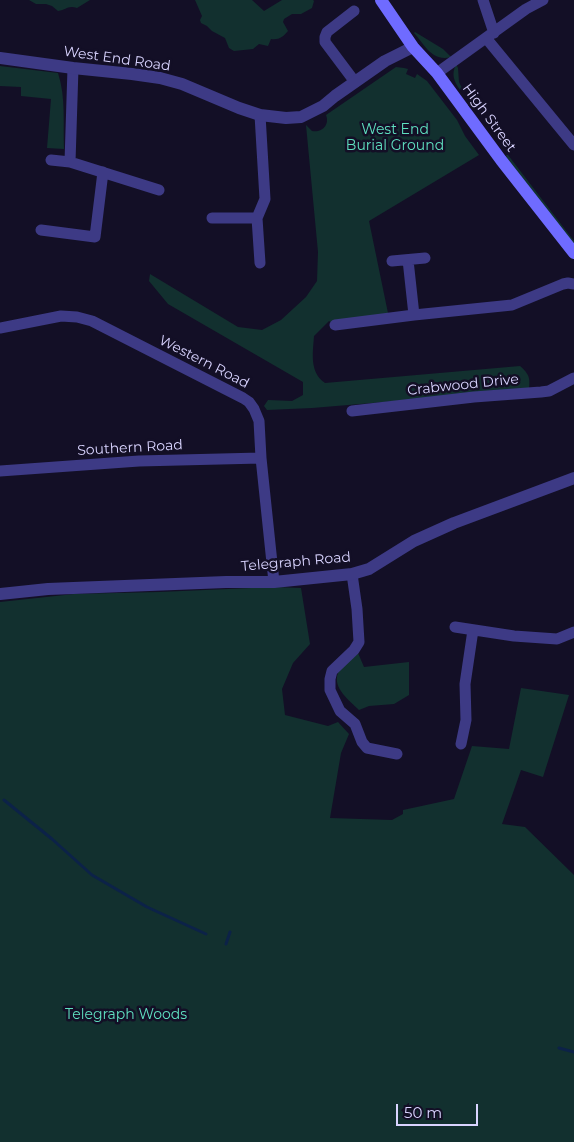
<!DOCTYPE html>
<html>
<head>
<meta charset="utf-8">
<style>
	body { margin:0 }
	#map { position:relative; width:574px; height:1142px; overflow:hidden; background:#130f26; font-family:Montserrat,sans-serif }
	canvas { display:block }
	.scale { position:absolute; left:396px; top:1104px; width:82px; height:22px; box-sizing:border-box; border:2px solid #d9d4ff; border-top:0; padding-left:6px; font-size:15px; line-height:18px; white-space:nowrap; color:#d9d4ff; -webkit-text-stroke:4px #130f26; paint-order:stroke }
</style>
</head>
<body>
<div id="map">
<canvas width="574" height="1142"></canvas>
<div class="scale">50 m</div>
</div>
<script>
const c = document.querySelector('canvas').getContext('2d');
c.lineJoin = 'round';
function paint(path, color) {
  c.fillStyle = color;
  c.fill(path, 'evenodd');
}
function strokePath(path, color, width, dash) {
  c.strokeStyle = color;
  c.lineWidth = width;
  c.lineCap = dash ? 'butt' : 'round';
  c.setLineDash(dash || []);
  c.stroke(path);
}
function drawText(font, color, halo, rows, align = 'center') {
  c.font = font + ' Montserrat,sans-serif';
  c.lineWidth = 5;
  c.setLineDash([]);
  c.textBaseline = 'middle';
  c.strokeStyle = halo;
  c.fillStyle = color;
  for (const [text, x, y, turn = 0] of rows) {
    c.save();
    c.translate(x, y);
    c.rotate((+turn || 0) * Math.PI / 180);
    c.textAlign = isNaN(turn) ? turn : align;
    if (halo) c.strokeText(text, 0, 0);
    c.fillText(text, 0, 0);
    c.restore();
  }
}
const green = new Path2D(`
	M 29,0 L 90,0 L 77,8 C 67,5 67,10 58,11 L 52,6 L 46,4 L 36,4 Z
	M 195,0 L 252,0 L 264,11 L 282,0 L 313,0 L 314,1 L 312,8 L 301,14 L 292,14 L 284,19 L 283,22 L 288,31 C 283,37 279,40 271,39 L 268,46 L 259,44 L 253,49 L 234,51 L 229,48 L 225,38 L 212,31 L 207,26 L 201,23 L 200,20 L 202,16 Z
	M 415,32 L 443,49 L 451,57 C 432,62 425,45 414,33 Z
	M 456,64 L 458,68 L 459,82 L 462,88 L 460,90 C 454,81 451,75 456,64 Z
	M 0,66 L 58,73 C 66,97 63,124 64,149 L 47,148 L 51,99 L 21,96 L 21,87 L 0,86 Z
	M 396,67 L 404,68 L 408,69 L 406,74 L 415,78 L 417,74 L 427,81 L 457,120 L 465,136 L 479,155 L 369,221 L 389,318 L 335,325 L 329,321 L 314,336 C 313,352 309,372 325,383 L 520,366 C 530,375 530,378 529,390 L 312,408 L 267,410 L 264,406 L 268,400 L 292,401 L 303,395 L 303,382 L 168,304 L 149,281 L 150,274 L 238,327 L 262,330 L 281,320 L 306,297 L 317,281 L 318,252 L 306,125 L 312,131 C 322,133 330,125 326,115 Z
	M 506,155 L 508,155 L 574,241 L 574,245 L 507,158 Z
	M 274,587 L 301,588 L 310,644 L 293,663 L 282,689 L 285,715 L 328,726 L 338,722 L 349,734 L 341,753 L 330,818 L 392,820 L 403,814 L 403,810 L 454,799 L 472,746 L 509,749 L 521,688 L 569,695 L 543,777 L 521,770 L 502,824 L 525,827 L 574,875 L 574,1142 L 0,1142 L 0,602 L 74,594 L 159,592 Z
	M 358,653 L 364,667 L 409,662 L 409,695 L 394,704 L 369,706 L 359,710 C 350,701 332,688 338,673 C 342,665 352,659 358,653 Z`);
const stream = new Path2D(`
	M 4,800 L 52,839 L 92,875 L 147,907 L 206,934
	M 226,944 L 230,932
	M 559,1048 L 574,1052`);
const minor = new Path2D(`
	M 483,0 L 494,33
	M 354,11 L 327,32 L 325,37 L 325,42 L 355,82
	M 486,38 L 574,145
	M 437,73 L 526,9 L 543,0
	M 260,115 L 265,199 L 257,218 L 260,263
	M 51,160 L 70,162 L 159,190
	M 70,162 L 73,68
	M 212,218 L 257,218
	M 41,230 L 95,237 L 103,172
	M 408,260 L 414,315
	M 392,261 L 425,258
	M 335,325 L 414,315 L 512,305 L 563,284 L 568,283 L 574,284
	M 0,328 L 61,316 L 77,317 L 92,321 L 243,398 L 249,402 L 254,409 L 259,421 L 261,458 L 274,582
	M 352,411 L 474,397 L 541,392 L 549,391 L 574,378
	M 0,471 L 139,461 L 261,458
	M 352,574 L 357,609 L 359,642 L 354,650 L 332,671 L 330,679 L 330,690 L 340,711 L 355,724 L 362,742 L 367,748 L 397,754
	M 455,627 L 514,636 L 557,639 L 574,632
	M 461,744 L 466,720 L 465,684 L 473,630`);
const tertiary = new Path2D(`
	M 0,58 L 73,68 L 132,74 L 160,78 L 182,84 L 239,108 L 260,115 L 286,118 L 301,117 L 323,106 L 335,96 L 385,61 L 413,47
	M 0,594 L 48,589 L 226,582 L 274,582 L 352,574 L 369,569 L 414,541 L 454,523 L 574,478`);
const secondary = new Path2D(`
	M 381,0 L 413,47 L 437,73 L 501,160 L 574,253`);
const streetNames = [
	["West End Road",117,59,8],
	["High Street",489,118,54],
	["Western Road",204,362,27],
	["Crabwood Drive",463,385,-6],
	["Southern Road",130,448,-3],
	["Telegraph Road",296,562,-5]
];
const parkNames = [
	["West End",395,130],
	["Burial Ground",395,146],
	["Telegraph Woods",126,1015]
];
paint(green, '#12302f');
strokePath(stream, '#0c2248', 3);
strokePath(minor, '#3d3a85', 11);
strokePath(tertiary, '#3d3a85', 12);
strokePath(secondary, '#6f6bff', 12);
drawText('14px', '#d9d4ff', '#130f26', streetNames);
drawText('14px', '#5fe0c0', '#130f26', parkNames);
</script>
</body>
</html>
